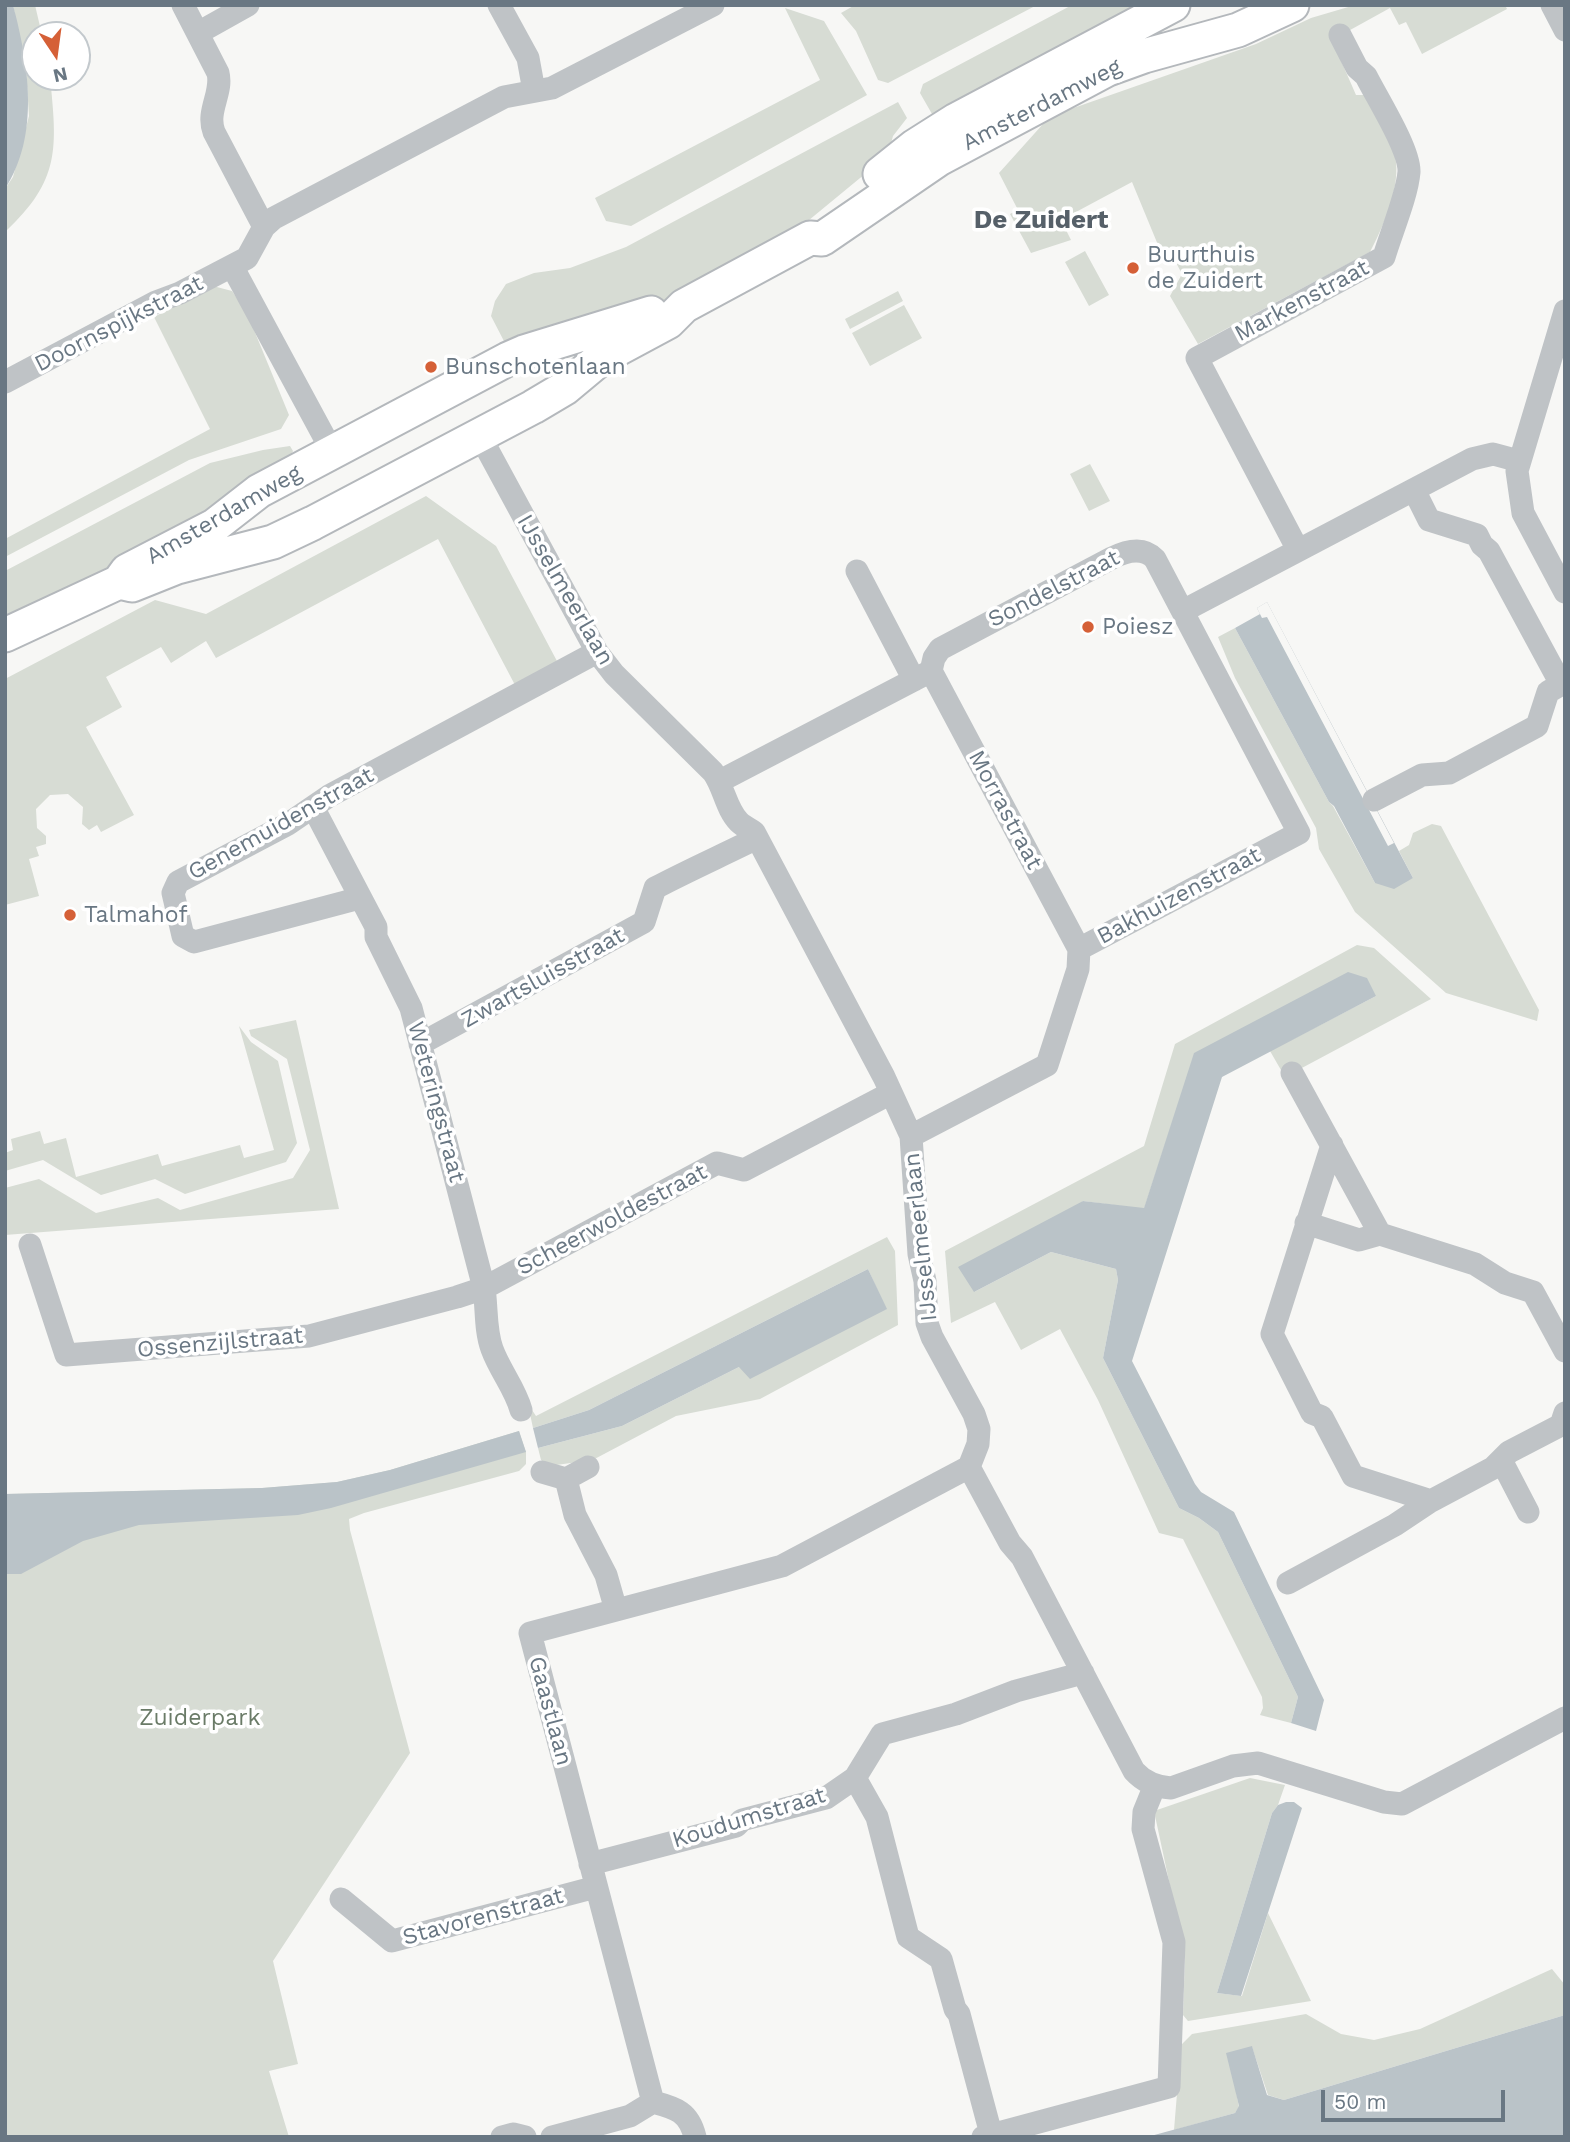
<!DOCTYPE html>
<html>
<head>
<meta charset="utf-8">
<style>
	body { margin:0 }
	#map { position:relative; width:1570px; height:2142px; overflow:hidden; background:#f7f7f5; font-family:"Work Sans",sans-serif }
	canvas { display:block }
	.frame { position:absolute; inset:0; border:7px solid #697783; pointer-events:none }
	.north { position:absolute; left:21px; top:21px; width:70px; height:70px; box-sizing:border-box; background:#fff; border:2px solid #c3c9cd; border-radius:50%; rotate:167deg; font-size:19px; font-weight:700; line-height:28px; text-align:center; color:#697783 }
	.north::after { content:''; display:block; margin:auto; width:24px; height:32px; background:#d56037; clip-path:polygon(50% 0,100% 100%,50% 72%,0 100%) }
	.scale { position:absolute; left:1321px; top:2090px; width:184px; height:32px; box-sizing:border-box; border:4px solid #697783; border-top:0; padding-left:9px; font-size:21px; line-height:24px; white-space:nowrap; color:#697783; -webkit-text-stroke:5px #fff; paint-order:stroke }
</style>
</head>
<body>
<div id="map">
<canvas width="1570" height="2142"></canvas>
<div class="frame"></div>
<div class="north">N</div>
<div class="scale">50 m</div>
</div>
<script>
const c = document.querySelector('canvas').getContext('2d');
c.lineJoin = 'round';
function paint(path, color) {
  c.fillStyle = color;
  c.fill(path, 'evenodd');
}
function strokePath(path, color, width, dash) {
  c.strokeStyle = color;
  c.lineWidth = width;
  c.lineCap = dash ? 'butt' : 'round';
  c.setLineDash(dash || []);
  c.stroke(path);
}
function drawText(font, color, halo, rows, align = 'center') {
  c.font = font + ' "Work Sans",sans-serif';
  c.lineWidth = 7;
  c.setLineDash([]);
  c.textBaseline = 'middle';
  c.strokeStyle = halo;
  c.fillStyle = color;
  for (const [text, x, y, turn = 0] of rows) {
    c.save();
    c.translate(x, y);
    c.rotate((+turn || 0) * Math.PI / 180);
    c.textAlign = isNaN(turn) ? turn : align;
    if (halo) c.strokeText(text, 0, 0);
    c.fillText(text, 0, 0);
    c.restore();
  }
}
const green = new Path2D(`
	M 13,5 L 35,5 L 42,35 L 35,35 L 35,77 L 50,77 C 57,148 61,180 5,232 L 5,189 L 13,177 L 29,116 L 26,71 Z
	M 855,5 L 1037,5 L 888,83 L 878,80 L 856,31 L 841,13 Z
	M 1072,5 L 1153,5 L 936,121 L 920,93 L 923,84 Z
	M 1355,5 L 1505,5 L 1507,9 L 1422,54 L 1406,22 L 1399,25 L 1390,8 L 1332,40 L 1356,95 L 1368,95 C 1378,116 1393,139 1396,162 C 1399,192 1383,227 1370,252 L 1198,344 L 1170,296 L 1182,274 L 1171,253 L 1163,257 L 1132,182 L 1061,220 L 1071,240 L 1031,253 L 1010,214 L 1018,210 L 999,173 L 1043,124 L 1065,111 L 1256,44 L 1311,18 Z
	M 785,8 L 824,21 L 867,95 L 631,226 L 606,221 L 595,198 L 820,80 Z
	M 898,102 L 907,118 L 893,136 L 888,155 L 803,225 L 686,291 L 653,305 L 506,345 L 491,316 L 495,301 L 506,284 L 534,273 L 570,268 L 626,247 Z
	M 1085,251 L 1109,295 L 1089,306 L 1065,262 Z
	M 213,286 L 232,291 L 247,313 L 289,415 L 281,429 L 189,460 L 5,557 L 5,539 L 210,429 L 154,317 Z
	M 898,291 L 903,301 L 850,329 L 845,319 Z
	M 904,305 L 922,338 L 870,366 L 852,333 Z
	M 290,446 L 293,451 L 286,465 L 182,537 L 5,620 L 5,571 L 210,463 L 263,450 Z
	M 1090,464 L 1110,501 L 1089,511 L 1070,474 Z
	M 426,496 L 496,546 L 558,663 L 515,685 L 438,539 L 216,658 L 206,641 L 171,663 L 161,647 L 106,677 L 122,707 L 86,727 L 134,815 L 101,832 L 97,825 L 89,830 L 82,824 L 83,807 L 68,794 L 50,795 L 36,809 L 37,828 L 46,836 L 46,844 L 36,847 L 39,856 L 29,859 L 39,896 L 5,905 L 5,679 L 155,600 L 206,614 Z
	M 1235,628 L 1329,802 L 1333,806 L 1375,883 L 1413,878 L 1399,851 L 1409,845 L 1413,833 L 1432,824 L 1441,826 L 1539,1010 L 1537,1021 L 1446,993 L 1355,912 L 1319,849 L 1316,828 L 1235,678 L 1218,637 Z
	M 1357,945 L 1374,948 L 1431,999 L 1285,1077 L 1270,1051 L 1376,996 L 1195,1053 L 1144,1209 L 1083,1201 L 974,1292 L 1051,1252 L 1116,1269 L 1118,1280 L 1103,1358 L 1179,1508 L 1199,1518 L 1218,1532 L 1298,1697 L 1291,1723 L 1260,1715 L 1263,1708 L 1262,1697 L 1183,1539 L 1159,1533 L 1098,1400 L 1060,1329 L 1021,1350 L 995,1302 L 951,1323 L 945,1251 L 1144,1146 L 1175,1044 Z
	M 296,1020 L 339,1209 L 5,1235 L 5,1188 L 39,1179 L 96,1213 L 158,1198 L 180,1210 L 293,1178 L 310,1150 L 287,1059 L 251,1036 L 249,1030 Z
	M 239,1026 L 251,1042 L 278,1061 L 297,1143 L 286,1162 L 185,1194 L 155,1179 L 101,1195 L 43,1160 L 5,1171 L 5,1153 L 13,1150 L 11,1139 L 40,1131 L 44,1144 L 66,1138 L 76,1177 L 158,1154 L 162,1166 L 240,1145 L 244,1158 L 274,1150 Z
	M 887,1237 L 895,1251 L 898,1325 L 760,1399 L 676,1416 L 587,1463 L 585,1461 L 549,1466 L 541,1460 L 538,1448 L 622,1426 L 739,1367 L 886,1309 L 868,1269 L 589,1410 L 533,1428 L 530,1414 L 532,1410 L 536,1416 Z
	M 519,1431 L 526,1452 L 526,1464 L 519,1471 L 364,1513 L 349,1519 L 350,1530 L 410,1753 L 273,1961 L 298,2064 L 269,2071 L 289,2137 L 5,2137 L 5,1494 L 262,1488 L 337,1482 L 390,1470 Z
	M 1250,1778 L 1285,1785 L 1278,1805 L 1272,1813 L 1217,1993 L 1242,1996 L 1268,1913 L 1311,2001 L 1188,2021 L 1183,2015 L 1185,1956 L 1154,1811 Z
	M 1552,1969 L 1565,1985 L 1565,2015 L 1284,2100 L 1268,2095 L 1252,2047 L 1235,2086 L 1239,2107 L 1235,2113 L 1174,2130 L 1181,2045 L 1192,2034 L 1306,2014 L 1341,2034 L 1374,2040 L 1420,2029 Z`);
const water = new Path2D(`
	M 5,5 L 13,5 C 29,65 40,135 5,189 Z
	M 1267,602 L 1413,878 L 1394,889 L 1375,883 L 1334,806 L 1329,802 L 1235,628 L 1260,614 L 1257,608 Z
	M 1348,972 L 1367,978 L 1376,996 L 1222,1077 L 1132,1361 L 1195,1484 L 1201,1492 L 1234,1512 L 1324,1700 L 1316,1731 L 1291,1723 L 1298,1697 L 1218,1532 L 1199,1518 L 1179,1508 L 1103,1358 L 1118,1280 L 1116,1269 L 1051,1252 L 974,1292 L 958,1267 L 1083,1201 L 1144,1208 L 1194,1053 Z
	M 868,1269 L 887,1309 L 750,1379 L 739,1367 L 622,1426 L 538,1448 L 533,1428 L 589,1410 Z
	M 519,1431 L 526,1452 L 331,1508 L 298,1515 L 139,1525 L 83,1541 L 21,1574 L 5,1574 L 5,1494 L 262,1488 L 337,1482 L 390,1470 Z
	M 1286,1802 L 1294,1802 L 1302,1808 L 1241,1996 L 1217,1993 L 1272,1813 L 1278,1805 Z
	M 1565,2015 L 1565,2137 L 1147,2137 L 1235,2113 L 1239,2106 L 1226,2053 L 1252,2046 L 1267,2095 L 1284,2100 Z`);
const pier = new Path2D(`
	M 1267,602 L 1394,843 L 1388,846 L 1267,617 L 1262,618 L 1257,608 Z`);
const street = new Path2D(`
	M 183,5 L 218,73 C 223,93 206,111 214,132 L 264,227
	M 499,5 L 528,58 L 534,91
	M 1552,5 L 1565,30
	M 198,33 L 248,5
	M 232,266 L 333,453
	M 1565,311 L 1517,471 L 1523,513 L 1565,592
	M 5,382 L 156,302 L 180,293 L 247,258 L 264,227 L 274,218 L 504,97 L 552,88 L 713,5
	M 480,436 L 597,652 L 614,674 L 713,772 C 724,787 726,809 739,822 C 743,826 749,829 754,832 L 884,1077 L 911,1136 L 919,1254 L 925,1281 L 927,1323 L 932,1337 L 974,1414 L 979,1429 L 978,1444 L 969,1467 L 1010,1543 L 1022,1557 L 1134,1771 C 1144,1782 1156,1787 1171,1788 L 1233,1766 L 1258,1763 L 1384,1802 L 1402,1804 L 1565,1718
	M 1414,490 L 1429,520 L 1477,535 L 1482,545 L 1489,551 L 1561,684
	M 1298,550 L 1197,358 L 1384,257 C 1391,233 1407,196 1409,172 C 1410,150 1377,98 1366,76 L 1357,68 L 1340,35
	M 857,571 L 914,680
	M 1183,611 L 1472,459 L 1493,454 L 1519,461
	M 931,671 L 1079,949
	M 720,781 L 931,671 L 934,658 L 940,649 L 1112,558 C 1126,551 1143,546 1155,559 L 1299,833 L 1079,949 L 1078,969 L 1047,1065 L 911,1136
	M 1374,800 L 1422,775 L 1449,773 L 1537,726 L 1548,692 L 1565,682
	M 313,807 L 376,927 L 376,937 L 411,1008 L 484,1288 C 487,1308 485,1330 492,1349 C 500,1371 515,1388 521,1410
	M 360,898 L 194,942 L 183,936 L 173,893 L 178,882 L 288,824 L 329,796 L 597,652
	M 420,1044 L 644,922 L 655,888 C 689,870 723,855 757,838
	M 1292,1073 L 1380,1234 L 1475,1264 L 1505,1283 L 1533,1292 L 1565,1351
	M 1332,1145 L 1272,1334 L 1312,1413 L 1322,1417 L 1353,1476 L 1431,1501
	M 1306,1223 L 1359,1240 L 1380,1234
	M 30,1245 L 66,1355 L 309,1336 L 457,1297 L 484,1288 L 717,1163 L 744,1170 L 891,1093
	M 1501,1460 L 1528,1512
	M 542,1472 L 566,1479 L 588,1467
	M 566,1479 L 575,1515 L 606,1575 L 616,1610
	M 1288,1583 L 1395,1525 L 1431,1501 L 1493,1468 L 1509,1452 L 1561,1425 L 1565,1413
	M 855,1778 L 877,1817 L 908,1937 L 941,1959 L 955,2009 L 959,2014 L 991,2134
	M 590,1864 L 736,1826 L 742,1820 L 826,1798 L 855,1778 L 882,1734 L 956,1714 L 1016,1691 L 1083,1673
	M 341,1899 L 392,1941 L 596,1887
	M 653,2102 L 530,1633 L 782,1566 L 969,1467
	M 653,2102 C 676,2108 689,2112 695,2137
	M 502,2137 L 513,2134 L 525,2137
	M 552,2137 L 630,2116 L 653,2102
	M 983,2137 L 1169,2087 L 1174,1942 L 1143,1829 L 1144,1812 L 1155,1785`);
const secondary = new Path2D(`
	M 880,174 L 915,146 L 956,120 L 1173,5
	M 119,582 L 132,585 L 177,567 L 273,542 L 313,523 L 533,407 L 565,388 L 601,358 L 668,322 L 684,306 L 810,238 L 822,239 L 939,159 L 1108,69 L 1144,56 L 1238,30 L 1292,5
	M 5,635 L 119,582 L 127,571 L 214,526 L 259,491 L 508,359 L 524,352 L 651,313`);
const markers = [
	[1133,268,7,"#d56037"],
	[431,367,7,"#d56037"],
	[1088,627,7,"#d56037"],
	[70,915,7,"#d56037"]
];
const streetNames = [
	["Amsterdamweg",1042,105,-27],
	["Markenstraat",1302,301,-28],
	["Doornspijkstraat",119,324,-27],
	["Amsterdamweg",224,515,-30],
	["Sondelstraat",1054,589,-27],
	["IJsselmeerlaan",565,590,60],
	["Morrastraat",1005,810,62],
	["Genemuidenstraat",281,824,-29],
	["Bakhuizenstraat",1179,896,-28],
	["Zwartsluisstraat",543,978,-29],
	["Weteringstraat",436,1102,75],
	["Scheerwoldestraat",612,1220,-28],
	["IJsselmeerlaan",921,1237,-96],
	["Ossenzijlstraat",220,1343,-5],
	["Gaastlaan",550,1711,75],
	["Koudumstraat",749,1818,-17],
	["Stavorenstraat",483,1917,-15]
];
const poiNames = [
	["Buurthuis",1147,255],
	["de Zuidert",1147,281],
	["Bunschotenlaan",445,367],
	["Poiesz",1102,627],
	["Talmahof",84,915]
];
const parkNames = [
	["Zuiderpark",200,1718]
];
const quarterNames = [
	["De Zuidert",1041,220]
];
paint(green, '#d7dcd4');
paint(water, '#bac3c8');
paint(pier, '#f7f7f5');
strokePath(secondary, '#b4b8bc', 37);
strokePath(street, '#bfc3c6', 23);
strokePath(secondary, '#fff', 33);
for (const [x, y, r, color] of markers) {
  const dot = new Path2D();
  dot.arc(x, y, r, 0, 2 * Math.PI);
  c.fillStyle = color;
  c.fill(dot);
  strokePath(dot, '#fff', 2.5);
}
drawText('23px', '#697783', '#fff', streetNames);
drawText('23px', '#697783', '#fff', poiNames, 'left');
drawText('23px', '#6a7b67', '#fff', parkNames);
drawText('bold 26px', '#566069', '#fff', quarterNames);
</script>
</body>
</html>
